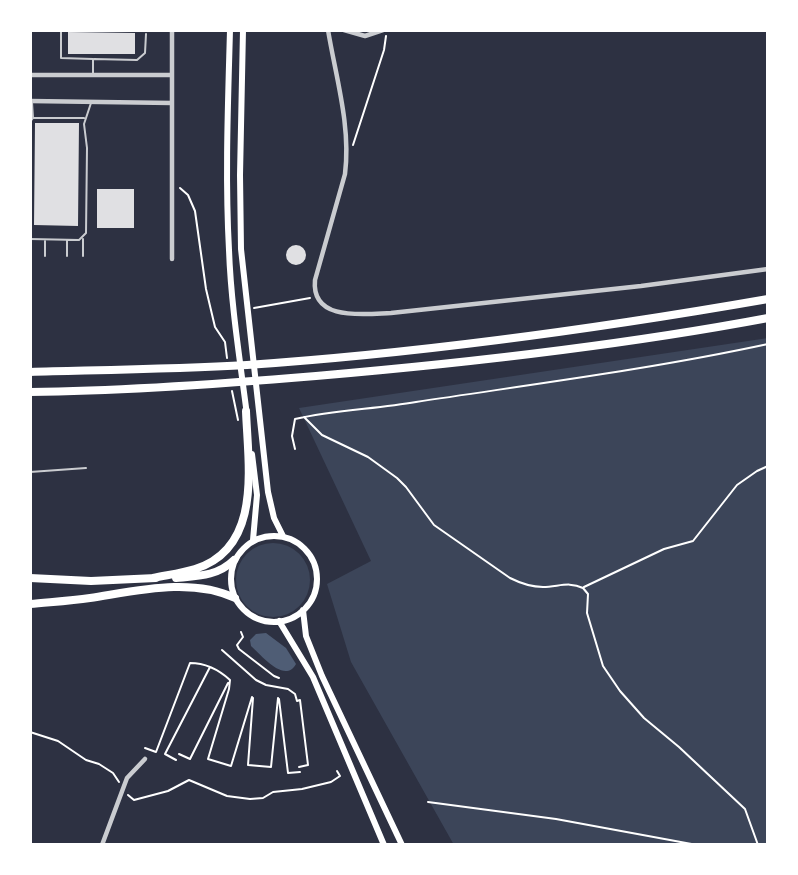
<!DOCTYPE html>
<html>
<head>
<meta charset="utf-8">
<style>
	body { margin:0 }
	#map { position:relative; width:798px; height:875px; overflow:hidden; background:#2d3142; font-family:"IBM Plex Sans",sans-serif }
	canvas { display:block }
	.frame { position:absolute; inset:0; border:32px solid #fff; pointer-events:none }
</style>
</head>
<body>
<div id="map">
<canvas width="798" height="875"></canvas>
<div class="frame"></div>
</div>
<script>
const c = document.querySelector('canvas').getContext('2d');
c.lineJoin = 'round';
function paint(path, color) {
  c.fillStyle = color;
  c.fill(path, 'evenodd');
}
function strokePath(path, color, width, dash) {
  c.strokeStyle = color;
  c.lineWidth = width;
  c.lineCap = dash ? 'butt' : 'round';
  c.setLineDash(dash || []);
  c.stroke(path);
}
const green = new Path2D(`
	M 768,338 L 768,845 L 454,845 L 351,662 L 327,584 L 371,561 L 299,408 Z
	M236 580a37 37 0 1 1 74 0a37 37 0 1 1-74 0Z`);
const water = new Path2D(`
	M 266,633 L 286,648 L 296,664 C 285,684 262,656 251,646 L 250,640 L 256,634 Z`);
const building = new Path2D(`
	M 68,32 L 135,33 L 135,54 L 68,54 Z
	M 35,123 L 79,123 L 78,226 L 34,225 Z
	M 97,189 L 134,189 L 134,228 L 97,228 Z
	M286 255a10 10 0 1 1 20 0a10 10 0 1 1-20 0Z`);
const path = new Path2D(`
	M 353,145 L 384,50 L 386,36
	M 180,188 L 188,195 L 195,211 L 206,289 L 215,327 L 225,342 L 227,358
	M 254,308 L 310,298
	M 232,391 L 238,420
	M 304,417 L 322,435 L 368,457 L 397,478 L 406,487 L 434,525 L 510,578 C 520,583 532,587 543,587 C 558,587 569,581 583,588 L 588,594 L 587,613 L 603,666 L 620,691 L 644,718 L 679,747 L 745,809 L 758,845
	M 295,449 L 292,436 L 295,419 C 335,410 376,409 416,402 C 534,384 652,369 768,344
	M 584,587 L 664,549 L 693,541 L 737,485 L 757,471 L 768,466
	M 241,632 L 243,637 L 237,645 L 239,649 L 274,676 L 279,678
	M 222,650 L 256,680 L 266,685 L 288,689 L 295,694 L 297,701 L 300,700 L 308,765 L 299,767
	M 253,698 L 248,765 L 271,767 L 278,698
	M 279,699 L 288,773 L 300,772
	M 30,732 L 58,741 L 86,760 L 99,764 L 113,773 L 119,782
	M 145,748 L 156,752 L 190,663 C 206,663 218,669 230,680 L 229,689 L 208,759 L 231,766 L 252,697
	M 179,754 L 190,759 L 228,683
	M 176,760 L 165,754 L 210,667
	M 128,795 L 134,800 L 168,791 L 189,780 L 227,796 L 250,799 L 263,798 L 273,792 L 302,789 L 331,782 L 340,776 L 337,771
	M 428,802 L 556,819 L 697,845`);
const service = new Path2D(`
	M 61,30 L 61,58 L 93,59 L 93,74
	M 94,59 L 137,60 L 145,53 L 146,34
	M 33,118 L 84,118
	M 30,122 L 33,118 L 32,102
	M 30,239 L 79,240 L 86,233 L 87,148 L 84,124 L 91,103
	M 45,256 L 45,241
	M 67,256 L 67,241
	M 83,256 L 83,239
	M 30,472 L 86,468`);
const minor = new Path2D(`
	M 328,30 C 336,78 351,126 345,174 L 315,280 C 311,322 364,314 391,313 L 641,286 L 768,269
	M 344,30 L 365,36 L 383,30
	M 30,75 L 172,75
	M 30,101 L 172,103
	M 172,259 L 172,30
	M 102,845 L 127,778 L 145,759`);
const primary = new Path2D(`
	M 230,30 C 228,103 225,177 229,250 C 231,305 240,360 247,415
	M 243,30 L 240,175 L 241,249 L 268,492 L 274,518 L 283,536
	M 252,454 L 257,495 L 253,540
	M231 579a43 43 0 1 1 86 0a43 43 0 1 1-86 0Z
	M 303,610 L 306,636 L 322,676 L 402,845
	M 279,621 L 313,677 L 384,845`);
const motorway = new Path2D(`
	M 30,372 C 102,370 175,369 247,365 C 422,353 596,329 768,299
	M 30,392 C 125,391 221,384 316,376 C 467,363 619,346 768,318
	M 30,578 L 91,581 L 156,578
	M 153,578 C 167,575 182,573 195,569 C 263,548 248,465 246,411
	M 176,578 C 198,576 218,576 234,560
	M 30,604 C 50,602 70,601 90,598 C 136,591 191,577 235,598`);
paint(green, '#3c4559');
paint(water, '#4f5d75');
paint(building, '#e0e0e3');
strokePath(path, '#fff', 2);
strokePath(service, '#caccd0', 2);
strokePath(minor, '#caccd0', 4.5);
strokePath(primary, '#fff', 6);
strokePath(motorway, '#fff', 8);
</script>
</body>
</html>
